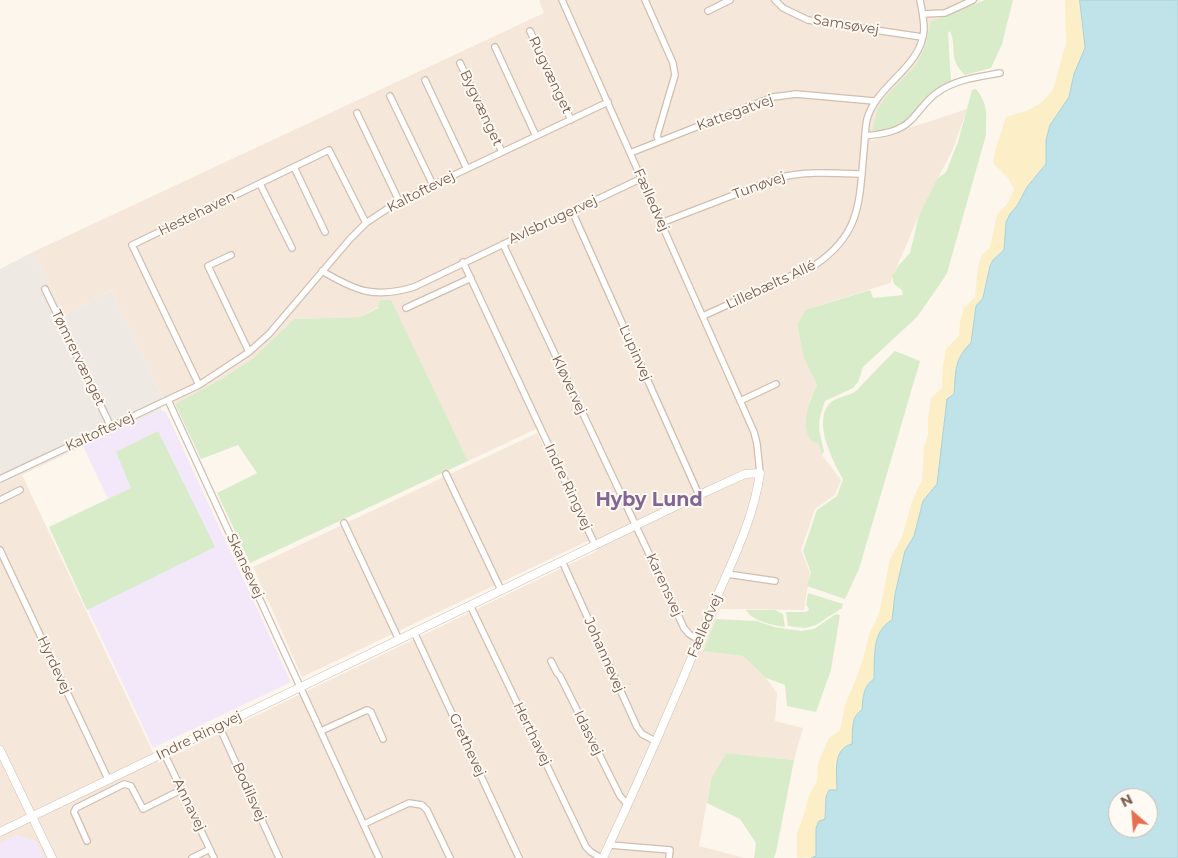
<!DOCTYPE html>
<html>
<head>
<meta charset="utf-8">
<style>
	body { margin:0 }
	#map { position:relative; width:1178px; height:858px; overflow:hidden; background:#fdf6ec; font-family:Montserrat,sans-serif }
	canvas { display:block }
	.north { position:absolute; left:1108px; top:788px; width:50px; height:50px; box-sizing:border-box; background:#fffaf3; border:1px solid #cabbb1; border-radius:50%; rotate:333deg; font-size:14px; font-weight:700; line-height:20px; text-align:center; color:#7a5c4d }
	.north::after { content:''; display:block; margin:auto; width:18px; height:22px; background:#e76f51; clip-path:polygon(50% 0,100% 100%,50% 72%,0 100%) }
</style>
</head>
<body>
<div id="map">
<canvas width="1178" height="858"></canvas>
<div class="north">N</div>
</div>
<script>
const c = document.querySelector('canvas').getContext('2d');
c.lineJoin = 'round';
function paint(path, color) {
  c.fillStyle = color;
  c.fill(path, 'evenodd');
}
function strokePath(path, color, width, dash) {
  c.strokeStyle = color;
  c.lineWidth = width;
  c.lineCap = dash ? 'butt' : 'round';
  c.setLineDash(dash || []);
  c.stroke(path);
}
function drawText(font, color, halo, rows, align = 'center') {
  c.font = font + ' Montserrat,sans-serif';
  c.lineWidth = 4;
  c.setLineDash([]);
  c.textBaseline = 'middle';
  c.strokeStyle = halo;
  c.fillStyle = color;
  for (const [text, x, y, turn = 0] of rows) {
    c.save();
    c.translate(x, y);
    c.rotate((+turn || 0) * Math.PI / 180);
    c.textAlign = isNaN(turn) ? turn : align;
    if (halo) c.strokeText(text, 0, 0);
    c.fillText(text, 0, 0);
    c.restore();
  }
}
const residential = new Path2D(`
	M 539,0 L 981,0 L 931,21 L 925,47 L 915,66 L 886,96 L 877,110 L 870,141 L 967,109 L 953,149 L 919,215 L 890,283 L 805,310 L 797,325 L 804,359 L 817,385 L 809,401 L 818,443 L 822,455 L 841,480 L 835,495 L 815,509 L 801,550 L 810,573 L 804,610 L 720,609 L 703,650 L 743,656 L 766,678 L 777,693 L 775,721 L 803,728 L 794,760 L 726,753 L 711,779 L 699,846 L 745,858 L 0,858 L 0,485 L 22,475 L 158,763 L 597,551 L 538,428 L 468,461 L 390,300 L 360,317 L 294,319 L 252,359 L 221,379 L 175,404 L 162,396 L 111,290 L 65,315 L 33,252 L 544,13 Z
	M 537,433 L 590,540 L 302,677 L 253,567 Z`);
const industrial = new Path2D(`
	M 33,252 L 65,315 L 111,290 L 162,396 L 161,410 L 0,485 L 0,269 Z`);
const education = new Path2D(`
	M 161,410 L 166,412 L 291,682 L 153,748 L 49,527 L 108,499 L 83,446 Z
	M 17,835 L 36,841 L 44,858 L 0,858 L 0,843 Z`);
const green = new Path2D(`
	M 985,0 L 1013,0 L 1002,44 L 991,68 L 965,75 C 947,58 958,50 950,31 L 948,33 L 951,81 C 929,91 924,108 906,121 C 896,128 884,129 872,131 L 877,110 L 886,96 L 915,66 L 925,47 L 931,21 Z
	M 976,89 C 989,105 986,116 986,135 L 947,273 L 944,278 L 917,317 L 863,367 L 858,382 L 853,388 L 825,401 C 817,425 818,426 824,451 L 822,455 L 818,443 L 811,441 C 800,425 809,401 817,385 L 804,359 L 797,325 L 805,310 L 870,290 L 873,298 L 903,295 L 902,290 L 894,284 L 892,276 L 899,265 L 910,253 L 919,215 L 937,179 L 946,172 L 958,142 L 972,90 Z
	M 380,300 L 391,300 L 468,461 L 250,563 L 217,493 L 257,473 L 238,445 L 201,459 L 175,404 L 221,379 L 252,359 L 294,319 L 360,317 L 378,308 Z
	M 895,351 L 920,361 L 859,569 L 845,599 L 807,586 L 811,573 L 803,551 L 817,510 L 837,496 L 843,479 C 833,462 812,421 830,403 C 837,396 850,397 857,390 C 870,377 882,363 895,351 Z
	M 158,431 L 215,547 L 87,610 L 49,527 L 131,488 L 116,452 Z
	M 808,593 L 843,604 L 842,608 L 816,625 L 805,628 L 788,626 L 786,612 L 806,612 L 809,610 L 808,607 L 806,605 Z
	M 746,610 L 775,610 L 783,614 L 785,627 C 772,625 752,621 746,610 Z
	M 836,614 L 840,615 L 831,670 L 816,712 L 787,706 L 785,685 L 766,678 L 743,656 L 703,651 L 716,619 L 757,621 L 774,627 L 801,631 L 814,629 Z
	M 726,753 L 794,760 L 776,852 L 774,858 L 754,858 L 756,843 L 740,819 L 707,803 L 711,779 Z`);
const sand = new Path2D(`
	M 1065,0 L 1080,0 L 1085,48 L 1074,74 L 1069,97 L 1050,125 L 1046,140 L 1046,164 L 1027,187 L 1017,206 L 1010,214 L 1006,222 L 1004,250 L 993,260 L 990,266 L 983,298 L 976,307 L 971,343 C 954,359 956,372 954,394 L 947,399 L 937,484 L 923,501 L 914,536 L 905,551 L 895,594 L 892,621 C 871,631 875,659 874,679 L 868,683 L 864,692 L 862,710 L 853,722 L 852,744 L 837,763 L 837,790 L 826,797 L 825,819 L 816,828 L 816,857 L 797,858 L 797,833 L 805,811 L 809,795 L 817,781 L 818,763 L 829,738 L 840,730 L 845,705 L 860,669 L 870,632 L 879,614 L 890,559 L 902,537 L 912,501 L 922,480 L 924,447 L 928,435 L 928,419 L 931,398 L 942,388 L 943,365 L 946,349 L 959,336 L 960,322 L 964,308 L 975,297 L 978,266 L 982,255 L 990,247 L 997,214 L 1008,203 L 1014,189 L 1008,178 L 993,163 L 995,151 L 1006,117 L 1026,111 L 1041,103 L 1053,90 L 1066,43 Z`);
const water = new Path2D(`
	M 1080,0 L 1178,0 L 1178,858 L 811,858 L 816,856 L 816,828 L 819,821 L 825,819 L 826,797 L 829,790 L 837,790 C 837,773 832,749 852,744 C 853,732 850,717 862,710 C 863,698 863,686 874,679 C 875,658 871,632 892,620 L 895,594 L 905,551 L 914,536 L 923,501 L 937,484 L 947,399 L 954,394 C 956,371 954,359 971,343 L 976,306 L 983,298 L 990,266 L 993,260 L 1004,250 L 1006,222 L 1010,214 L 1017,206 L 1027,187 L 1046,164 L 1046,140 L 1050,125 L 1069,97 L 1074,74 L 1085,48 ZM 1118,798 L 1148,798 L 1148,828 L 1118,828 Z`);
const minor = new Path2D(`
	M 562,0 L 754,432 L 757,444 L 760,473
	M 645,0 L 673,63 L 675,75 L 657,136 L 659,141
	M 775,0 L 783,8 L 808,20 L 922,37
	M 708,11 L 730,0
	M 923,14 L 945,13 L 973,0
	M 530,31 L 571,120
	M 495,47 L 536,136
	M 460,63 L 502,152
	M 425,80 L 467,169
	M 390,96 L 433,185
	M 357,113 L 399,201
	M 865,136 C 881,134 900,132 911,120 C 920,111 927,99 938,92 C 956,79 979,77 1000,73
	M 630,153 L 773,97 L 796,94 L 874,101
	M 294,167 L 325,232
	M 260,184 L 292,248
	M 572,211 L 699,495
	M 661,223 L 778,178 C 806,171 833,173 862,174
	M 503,244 L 684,628 L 689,634 L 699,640
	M 231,255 L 208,266 L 249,352
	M 463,262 L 595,545
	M 322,271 C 356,291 374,299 414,287 L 642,178
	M 45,289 L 111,427
	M 406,308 L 471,278
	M 703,316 L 815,265 C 862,233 859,201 864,149 C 865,139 865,128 867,119 C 877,84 921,68 924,30 C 924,20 922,10 920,0
	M 199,385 L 132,245 L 329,150 L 366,223
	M 168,400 L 379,858
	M 740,401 L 776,384
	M 446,474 L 501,590
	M 0,479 L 199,385 L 249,352 L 269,334 L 350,239 L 366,223 L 399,201 L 608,102
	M 0,500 L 20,490
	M 344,523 L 399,640
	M 0,550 L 108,779
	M 562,561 L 637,727 L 642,734 L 655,741
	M 727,574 L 775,581
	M 470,605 L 586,847 L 591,852 L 601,858
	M 414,632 L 519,858
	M 551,661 L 557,673 L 560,676 L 620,796 L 628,805
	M 219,726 L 279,858
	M 321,731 L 367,710 L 371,712 L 383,739
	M 164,753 L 214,858
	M 364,824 L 409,803 L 422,805 L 427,810 L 450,858
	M 87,841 L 74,812 L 76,808 L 124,784 L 131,786 L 143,809 L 181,790
	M 610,845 L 670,850 L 669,858
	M 192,858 L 210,849`);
const tertiary = new Path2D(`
	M 0,750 L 52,858
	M 0,832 L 699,495 L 745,474 L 760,473 C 753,524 727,571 708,618 C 675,699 640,779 603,858`);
const streetNames = [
	["Samsøvej",846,25,9],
	["Rugvænget",550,75,65],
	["Bygvænget",481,108,65],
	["Kattegatvej",735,113,-20],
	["Tunøvej",759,186,-20],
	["Kaltoftevej",421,192,-27],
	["Fælledvej",651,200,66],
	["Hestehaven",197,214,-26],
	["Avlsbrugervej",553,220,-25],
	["Lillebælts Allé",771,285,-25],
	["Lupinvej",635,353,66],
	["Tømrervænget",78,358,64],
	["Kløvervej",569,385,65],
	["Kaltoftevej",100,432,-25],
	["Indre Ringvej",568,487,65],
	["Skansevej",245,566,65],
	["Karensvej",664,585,65],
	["Fælledvej",705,626,-67],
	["Johannevej",604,655,66],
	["Hyrdevej",54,665,65],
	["Idasvej",588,733,64],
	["Herthavej",532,734,64],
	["Indre Ringvej",199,736,-26],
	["Grethevej",467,745,65],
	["Bodilsvej",249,792,66],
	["Annavej",189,805,64]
];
const districtNames = [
	["Hyby Lund",649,500]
];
paint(residential, '#f5e8da');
paint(industrial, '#efe9e4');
paint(education, '#f3e8fa');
paint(green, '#d8ecc9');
paint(sand, '#fcefc7');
paint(water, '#bfe3e8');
strokePath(water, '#a5d3da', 1);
strokePath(minor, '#d1beb0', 8);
strokePath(tertiary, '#d1beb0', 9);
strokePath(minor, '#fff', 5.5);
strokePath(tertiary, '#fff', 8);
drawText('14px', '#7a5c4d', '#fffaf3', streetNames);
drawText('bold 19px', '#846695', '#fffaf3', districtNames);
</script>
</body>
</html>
